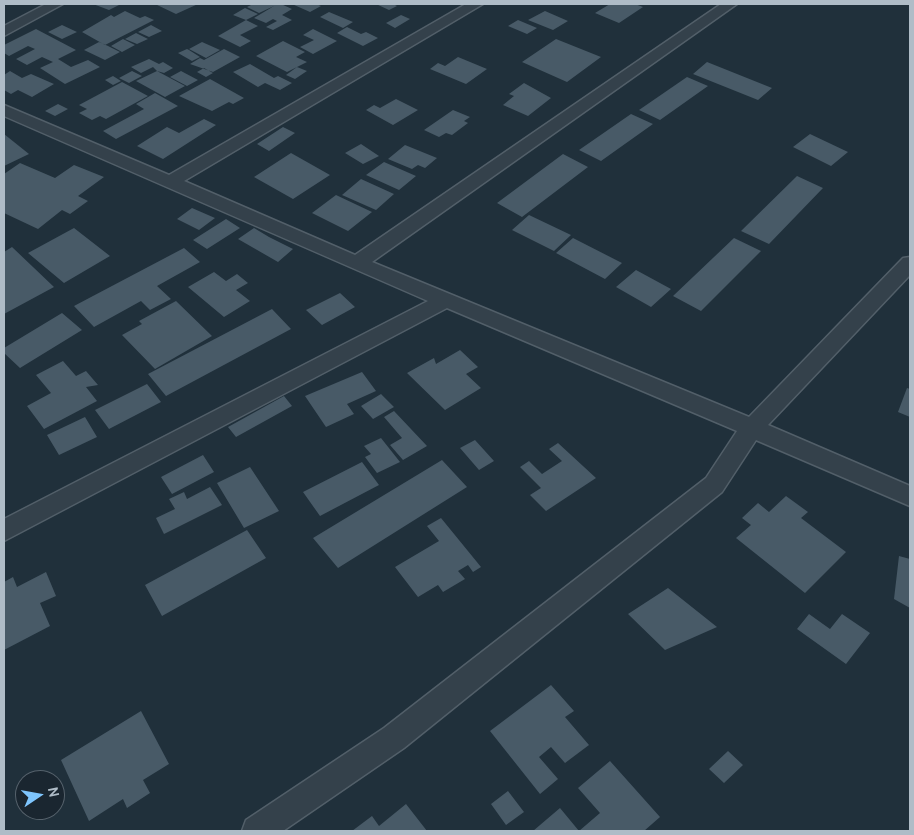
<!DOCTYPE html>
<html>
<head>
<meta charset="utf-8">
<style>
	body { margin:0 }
	#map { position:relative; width:914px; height:835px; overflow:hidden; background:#20303b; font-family:Cabin,sans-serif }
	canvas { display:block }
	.frame { position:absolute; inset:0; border:5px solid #afbcc7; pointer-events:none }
	.north { position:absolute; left:15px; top:770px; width:50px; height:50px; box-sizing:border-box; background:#1a2630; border:1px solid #56626c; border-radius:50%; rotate:78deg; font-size:14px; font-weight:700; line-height:20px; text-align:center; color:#afbcc7 }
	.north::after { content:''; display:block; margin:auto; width:18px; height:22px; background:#7ec5fd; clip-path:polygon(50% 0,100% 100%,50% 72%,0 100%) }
</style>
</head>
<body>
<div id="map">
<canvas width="914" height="835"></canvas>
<div class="frame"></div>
<div class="north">N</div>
</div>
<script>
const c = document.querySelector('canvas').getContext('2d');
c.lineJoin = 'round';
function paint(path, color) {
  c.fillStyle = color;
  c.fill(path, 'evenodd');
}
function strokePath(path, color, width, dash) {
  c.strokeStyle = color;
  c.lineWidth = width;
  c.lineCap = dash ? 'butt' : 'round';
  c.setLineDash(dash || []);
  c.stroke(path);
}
const building = new Path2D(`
	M 93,4 L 121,4 L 109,10 Z
	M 155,4 L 198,4 L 176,14 Z
	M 253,4 L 281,4 L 292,9 L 282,15 L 292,20 L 273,30 L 266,27 L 277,21 L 273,19 L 266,23 L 254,18 L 274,6 L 259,13 L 247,7 Z
	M 292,4 L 316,4 L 321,6 L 310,12 Z
	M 376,4 L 393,4 L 397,6 L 389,10 Z
	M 610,4 L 635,4 L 643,7 L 619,23 L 595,13 Z
	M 245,8 L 258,14 L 246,20 L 233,15 Z
	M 125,11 L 140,18 L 145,16 L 154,20 L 105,45 L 82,32 L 111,15 L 114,17 Z
	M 545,11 L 568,21 L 553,30 L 528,20 Z
	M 329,12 L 353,22 L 343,28 L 320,17 Z
	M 401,15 L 410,19 L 395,28 L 386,23 Z
	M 246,20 L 258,26 L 240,35 L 251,41 L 240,47 L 218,36 Z
	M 518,20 L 537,28 L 527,34 L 508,26 Z
	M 62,25 L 77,32 L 62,39 L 48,32 Z
	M 151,25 L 162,31 L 149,37 L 138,32 Z
	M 347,27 L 361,34 L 366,32 L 378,38 L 363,46 L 337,33 Z
	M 36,29 L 76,50 L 58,59 L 71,67 L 88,60 L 100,67 L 65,84 L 40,68 L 53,62 L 42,57 L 27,65 L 16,59 L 35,49 L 28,46 L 9,56 L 4,53 L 4,45 Z
	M 313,29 L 337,41 L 313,54 L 300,47 L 314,40 L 303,35 Z
	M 136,33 L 148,39 L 137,44 L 125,39 Z
	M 123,39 L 135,45 L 122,52 L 111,46 Z
	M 556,39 L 601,57 L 567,82 L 522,62 Z
	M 283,41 L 305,52 L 296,57 L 307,62 L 287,72 L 256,56 Z
	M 99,42 L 108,46 L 120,52 L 105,60 L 84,50 Z
	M 202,42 L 220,50 L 206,58 L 189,49 Z
	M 187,49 L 189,50 L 200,57 L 192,61 L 178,53 Z
	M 224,49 L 240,57 L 213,72 L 190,64 L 200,58 L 204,60 Z
	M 458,57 L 487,69 L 466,84 L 430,69 L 438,63 L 445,66 Z
	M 149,59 L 159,64 L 163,62 L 173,68 L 164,73 L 157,71 L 185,86 L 165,97 L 136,81 L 157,71 L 153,67 L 141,73 L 131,67 Z
	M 707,62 L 772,88 L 758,100 L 693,74 Z
	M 250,64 L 274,78 L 278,76 L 292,83 L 280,90 L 265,83 L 258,87 L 233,72 Z
	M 297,67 L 307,71 L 295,79 L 286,75 Z
	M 204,68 L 213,73 L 206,77 L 197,72 Z
	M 10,71 L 22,78 L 31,74 L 54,84 L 32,97 L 18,90 L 11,94 L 4,90 L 4,75 Z
	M 132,71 L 142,76 L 129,83 L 119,78 Z
	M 181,71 L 198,80 L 187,86 L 170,77 Z
	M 113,76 L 121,81 L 113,85 L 105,80 Z
	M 687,77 L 708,86 L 660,120 L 639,110 Z
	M 210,79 L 244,98 L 233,104 L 229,102 L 212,111 L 179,96 Z
	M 122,82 L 148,96 L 106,119 L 100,116 L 92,120 L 79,113 L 87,109 L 79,105 Z
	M 524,83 L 551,98 L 528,116 L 503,105 L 514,96 L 509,94 Z
	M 155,93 L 178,106 L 116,139 L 103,131 L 144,109 L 136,104 Z
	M 396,99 L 418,110 L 393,125 L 366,110 L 374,105 L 380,108 Z
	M 58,104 L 68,109 L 55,116 L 45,111 Z
	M 453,110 L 470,117 L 464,121 L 468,123 L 452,135 L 446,133 L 439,137 L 424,130 Z
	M 631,114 L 653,124 L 601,161 L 579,150 Z
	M 204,119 L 216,125 L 163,159 L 137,146 L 167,127 L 179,133 Z
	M 283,127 L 295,133 L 269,151 L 257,144 Z
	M 4,134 L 29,154 L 4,166 Z
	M 810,134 L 848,152 L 831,166 L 793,147 Z
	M 361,144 L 379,156 L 363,164 L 345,153 Z
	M 405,145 L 437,158 L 425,168 L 418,165 L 412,169 L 388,159 Z
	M 291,153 L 330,175 L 293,199 L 254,177 Z
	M 563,154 L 588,167 L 522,217 L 497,203 Z
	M 384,162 L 416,176 L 399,190 L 366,175 Z
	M 20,163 L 55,178 L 74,165 L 104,177 L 78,196 L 88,201 L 70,214 L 62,210 L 38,229 L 4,213 L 4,174 Z
	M 797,176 L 823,188 L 769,244 L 741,231 Z
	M 361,179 L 394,194 L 376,210 L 342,195 Z
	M 336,195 L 372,212 L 348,231 L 312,213 Z
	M 192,208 L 215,218 L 199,230 L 177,219 Z
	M 529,215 L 571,235 L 554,251 L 512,230 Z
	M 226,219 L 240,228 L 207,249 L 193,240 Z
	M 74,228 L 110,256 L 64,283 L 28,253 Z
	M 254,228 L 269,237 L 293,249 L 278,262 L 238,239 Z
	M 573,238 L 622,263 L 605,279 L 556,253 Z
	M 734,238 L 761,251 L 701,311 L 673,296 Z
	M 12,247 L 54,287 L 4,314 L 4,252 Z
	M 184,248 L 200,262 L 157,286 L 171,299 L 150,310 L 141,301 L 94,327 L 74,306 Z
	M 636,270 L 671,289 L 651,307 L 616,287 Z
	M 214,272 L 226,281 L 237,274 L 248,283 L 236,290 L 250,301 L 224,317 L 188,287 Z
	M 340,293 L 355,307 L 322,325 L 306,310 Z
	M 176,301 L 212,336 L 155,369 L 122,335 L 142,324 L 139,321 Z
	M 272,309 L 291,329 L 166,396 L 148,374 Z
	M 62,313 L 82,330 L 20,368 L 4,353 L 4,348 Z
	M 460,350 L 478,367 L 466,374 L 481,388 L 445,410 L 407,373 L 434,358 L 436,364 Z
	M 63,361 L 76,376 L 86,371 L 98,385 L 86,387 L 97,401 L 44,429 L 27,406 L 51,393 L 36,375 Z
	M 362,372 L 376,391 L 347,404 L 354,414 L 326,427 L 305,396 Z
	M 147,384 L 161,402 L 109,429 L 95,410 Z
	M 907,388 L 910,389 L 910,417 L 898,412 Z
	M 381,394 L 394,407 L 373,419 L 361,406 Z
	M 284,396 L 292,406 L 236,437 L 228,427 Z
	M 394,411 L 427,446 L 403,460 L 390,445 L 402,438 L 384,417 Z
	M 85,417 L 97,437 L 59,455 L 47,435 Z
	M 381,438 L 400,462 L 377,473 L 365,457 L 371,454 L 364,446 Z
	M 475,440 L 494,461 L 479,470 L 460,448 Z
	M 558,443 L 596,478 L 546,511 L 530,495 L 541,488 L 520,467 L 529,461 L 542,474 L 562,461 L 549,449 Z
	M 203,455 L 214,472 L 172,494 L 161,477 Z
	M 442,460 L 467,487 L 338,568 L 313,538 Z
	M 362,462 L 379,485 L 320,516 L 303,492 Z
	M 250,467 L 279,511 L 244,528 L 217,483 Z
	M 210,487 L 222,505 L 164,534 L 156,518 L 175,509 L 169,499 L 184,492 L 187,499 Z
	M 786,496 L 808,512 L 801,518 L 846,552 L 805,593 L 736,538 L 751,525 L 742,518 L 758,503 L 769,512 Z
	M 441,518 L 481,567 L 473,572 L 468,565 L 458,571 L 465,579 L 443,592 L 438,585 L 418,597 L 395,567 L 439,541 L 427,526 Z
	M 247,530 L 266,558 L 162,616 L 145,585 Z
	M 899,556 L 910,559 L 910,608 L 894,599 Z
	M 46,572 L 56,596 L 40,603 L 50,626 L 4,650 L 4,582 L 13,577 L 17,587 Z
	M 668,588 L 717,627 L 665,650 L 628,614 Z
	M 809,614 L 830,629 L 842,614 L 870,633 L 846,664 L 797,629 Z
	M 551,685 L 574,711 L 565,717 L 589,745 L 565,763 L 551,747 L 539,757 L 558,779 L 540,794 L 490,731 Z
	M 141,711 L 169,764 L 143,780 L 150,793 L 127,808 L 123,799 L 89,821 L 61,760 Z
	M 728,751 L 743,765 L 724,783 L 709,769 Z
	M 610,761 L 660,817 L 644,831 L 579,831 L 600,813 L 578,788 Z
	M 508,791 L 524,812 L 506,825 L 491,804 Z
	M 406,804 L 427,831 L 352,831 L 372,816 L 379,826 Z
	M 560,808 L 579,831 L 533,831 Z`);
const minor = new Path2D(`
	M 46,4 L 63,4 L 4,36 L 4,26 Z
	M 466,4 L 483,4 L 184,181 L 355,255 L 721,4 L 737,4 L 372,262 L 749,417 L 903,258 L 910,257 L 910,275 L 768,425 L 910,486 L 910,506 L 756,440 L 722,492 L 404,748 L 283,831 L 242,831 L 246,820 L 384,728 L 706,478 L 737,431 L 447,308 L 4,541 L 4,519 L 428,301 L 4,116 L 4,105 L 169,175 Z`);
paint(building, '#485a67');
strokePath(minor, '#525f69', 3);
paint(minor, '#34414b');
</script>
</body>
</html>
